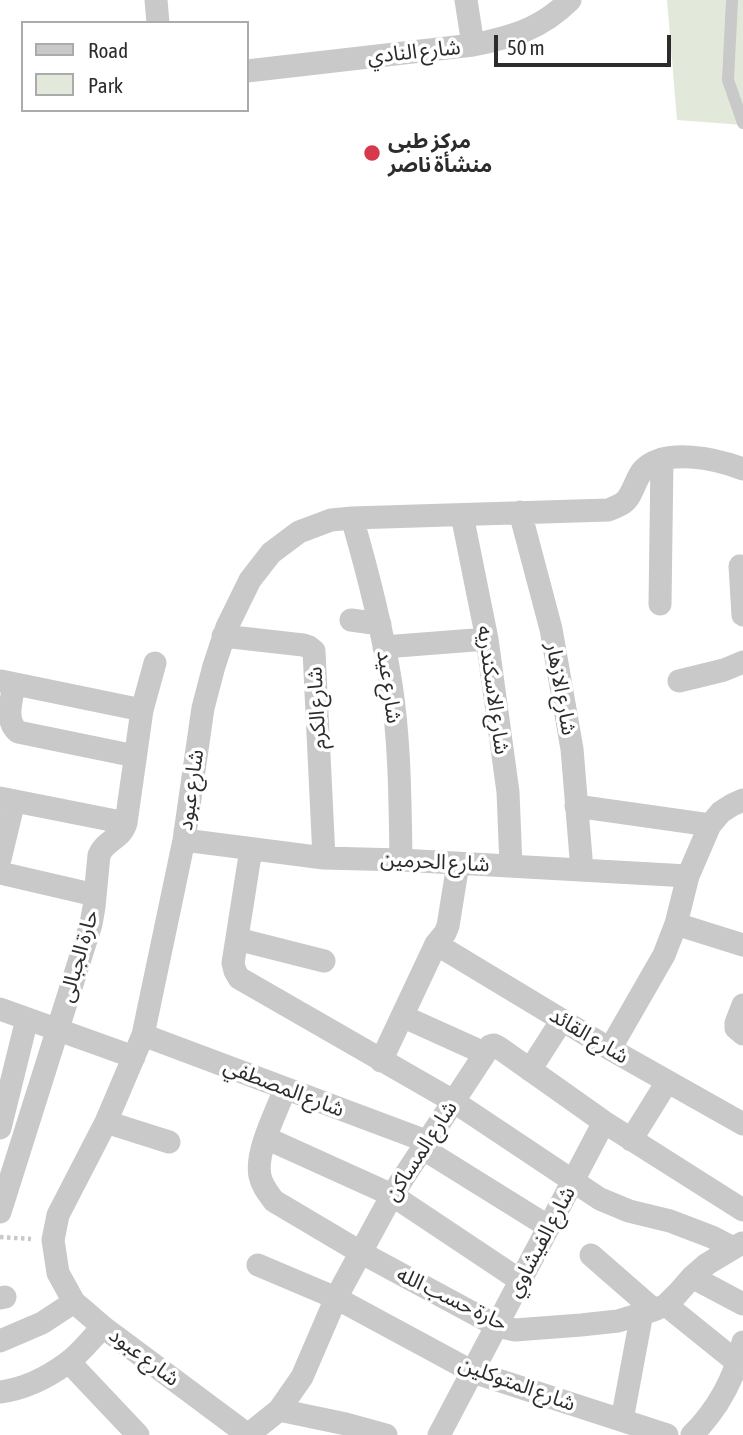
<!DOCTYPE html>
<html>
<head>
<meta charset="utf-8">
<style>
	body { margin:0 }
	#map { position:relative; width:743px; height:1435px; overflow:hidden; background:#fff; font-family:"Asap Condensed",sans-serif }
	canvas { display:block }
	.legend { position:absolute; left:21px; top:21px; width:228px; height:91px; box-sizing:border-box; background:#fff; border:2px solid #ababab; margin:0; padding:9px 12px; list-style:none; font-size:21px; color:#2c2c2c }
	.legend li { display:flex; align-items:center; gap:14px; height:35px }
	.legend b { width:35px; border:2px solid #ababab }
	.scale { position:absolute; left:494px; top:35px; width:177px; height:32px; box-sizing:border-box; border:4px solid #2c2c2c; border-top:0; padding-left:9px; font-size:21px; line-height:24px; white-space:nowrap; color:#2c2c2c; -webkit-text-stroke:5px #fff; paint-order:stroke }
</style>
</head>
<body>
<div id="map">
<canvas width="743" height="1435"></canvas>
<ul class="legend">
<li><b style="height:9px;background:#c9c9c9"></b>Road</li>
<li><b style="height:19px;background:#e3e9da"></b>Park</li>
</ul>
<div class="scale">50 m</div>
</div>
<script>
const c = document.querySelector('canvas').getContext('2d');
c.lineJoin = 'round';
function paint(path, color) {
  c.fillStyle = color;
  c.fill(path, 'evenodd');
}
function strokePath(path, color, width, dash) {
  c.strokeStyle = color;
  c.lineWidth = width;
  c.lineCap = dash ? 'butt' : 'round';
  c.setLineDash(dash || []);
  c.stroke(path);
}
function drawText(font, color, halo, rows, align = 'center') {
  c.font = font + ' "Asap Condensed","Noto Sans Arabic",sans-serif';
  c.lineWidth = 7;
  c.setLineDash([]);
  c.textBaseline = 'middle';
  c.strokeStyle = halo;
  c.fillStyle = color;
  for (const [text, x, y, turn = 0] of rows) {
    c.save();
    c.translate(x, y);
    c.rotate((+turn || 0) * Math.PI / 180);
    c.textAlign = isNaN(turn) ? turn : align;
    if (halo) c.strokeText(text, 0, 0);
    c.fillText(text, 0, 0);
    c.restore();
  }
}
const green = new Path2D(`
	M 667,0 L 743,0 L 743,125 L 677,120 Z`);
const path = new Path2D(`
	M 0,1237 L 31,1239`);
const service = new Path2D(`
	M 732,0 L 728,80 L 743,123`);
const minor = new Path2D(`
	M 156,0 L 158,23
	M 466,0 L 473,45
	M 247,71 L 473,45 C 512,37 541,29 570,0
	M 520,512 L 551,629 L 572,749 L 582,870
	M 462,515 L 487,639 L 508,792 L 511,866
	M 352,518 C 368,573 382,628 391,684 C 400,742 400,801 401,860
	M 740,566 L 743,615
	M 660,604 L 662,459
	M 351,620 L 380,624
	M 223,636 L 303,645 L 309,647 L 314,651 L 324,858
	M 384,647 L 487,639
	M 1,681 L 142,710
	M 679,681 L 724,670 L 743,662
	M 14,684 C 12,700 4,720 18,732 L 135,756
	M 0,798 L 126,823
	M 576,806 L 710,825
	M 184,840 L 324,858 L 401,860 L 688,876
	M 251,849 L 233,963 L 235,971 L 239,978 L 453,1101 L 600,1199 L 629,1211 L 670,1221 L 712,1237 L 733,1248
	M 0,859 L 14,801
	M 0,873 L 95,895
	M 676,924 L 743,945
	M 237,939 L 324,961
	M 436,944 L 610,1049 L 743,1124
	M 743,1005 L 736,1023 L 736,1028 L 743,1034
	M 0,1009 L 134,1057
	M 402,1016 L 484,1053
	M 143,1035 L 426,1141
	M 610,1049 L 664,955 L 676,924 L 688,876 L 710,825 L 721,812 L 732,805 L 743,800
	M 381,1061 L 436,944 L 445,933 L 448,926 L 458,864
	M 530,1070 L 562,1020
	M 285,1089 C 276,1113 255,1152 260,1176 C 262,1186 268,1193 274,1201 L 360,1252 L 497,1326 L 515,1330 L 581,1325 L 618,1321 L 654,1310 L 666,1305 L 678,1293 L 692,1277 L 707,1264 L 742,1243
	M 106,1122 L 169,1142
	M 0,1128 L 27,1019
	M 266,1138 L 392,1195 L 521,1281
	M 631,1140 L 667,1082
	M 422,1148 L 549,1227
	M 0,1212 L 91,924 L 94,907 L 99,855 C 106,839 121,840 126,823 L 142,710 L 155,663
	M 591,1255 L 654,1310
	M 258,1265 L 336,1298 L 473,1372 L 667,1435
	M 692,1277 L 743,1304
	M 0,1298 L 5,1297
	M 666,1305 L 738,1363
	M 0,1341 L 42,1323 L 74,1302
	M 69,1362 L 138,1435
	M 0,1392 C 24,1389 48,1377 67,1363 C 80,1354 91,1339 103,1327
	M 279,1410 L 346,1424 L 386,1435
	M 622,1420 L 642,1313
	M 248,1435 L 103,1327 L 74,1302 L 58,1273 L 53,1240 L 58,1215 L 106,1122 L 143,1035 L 184,840 L 203,708 L 214,666 L 227,627 L 250,580 L 271,553 L 299,532 L 331,520 L 352,518 L 608,510 C 613,508 619,506 623,503 C 633,496 635,479 643,470 C 665,447 717,459 743,469
	M 248,1435 L 279,1410 L 302,1377 L 336,1298 L 392,1195 L 490,1046 L 494,1045 L 498,1047 L 604,1122 L 743,1210
	M 439,1435 L 604,1122
	M 692,1435 C 718,1409 735,1377 743,1342`);
const markers = [
	[372,153,9,"#d7394c"]
];
const streetNames = [
	["شارع النادي",414,52,-6],
	["شارع عيد",389,687,82],
	["شارع الازهار",561,689,80],
	["شارع الاسكندريه",493,690,82],
	["شارع الكرم",317,708,-93],
	["شارع عبود",191,790,-82],
	["شارع الحرمين",435,862,3],
	["حارة الجبالى",79,956,-74],
	["شارع القائد",589,1036,31],
	["شارع المصطفي",284,1088,21],
	["شارع المساكن",421,1151,-57],
	["شارع الفيشاوي",541,1242,-62],
	["حارة حسب الله",452,1299,26],
	["شارع عبود",144,1357,37],
	["شارع المتوكلين",517,1384,20]
];
const poiNames = [
	["مركز طبى",388,141],
	["منشأة ناصر",388,165]
];
paint(green, '#e3e9da');
strokePath(path, '#c9c9c9', 4.5, [3.5, 3.5]);
strokePath(service, '#c9c9c9', 12);
strokePath(minor, '#c9c9c9', 23);
for (const [x, y, r, color] of markers) {
  const dot = new Path2D();
  dot.arc(x, y, r, 0, 2 * Math.PI);
  c.fillStyle = color;
  c.fill(dot);
  strokePath(dot, '#fff', 2.5);
}
drawText('21px', '#2c2c2c', '#fff', streetNames);
drawText('bold 21px', '#2c2c2c', '#fff', poiNames, 'left');
</script>
</body>
</html>
